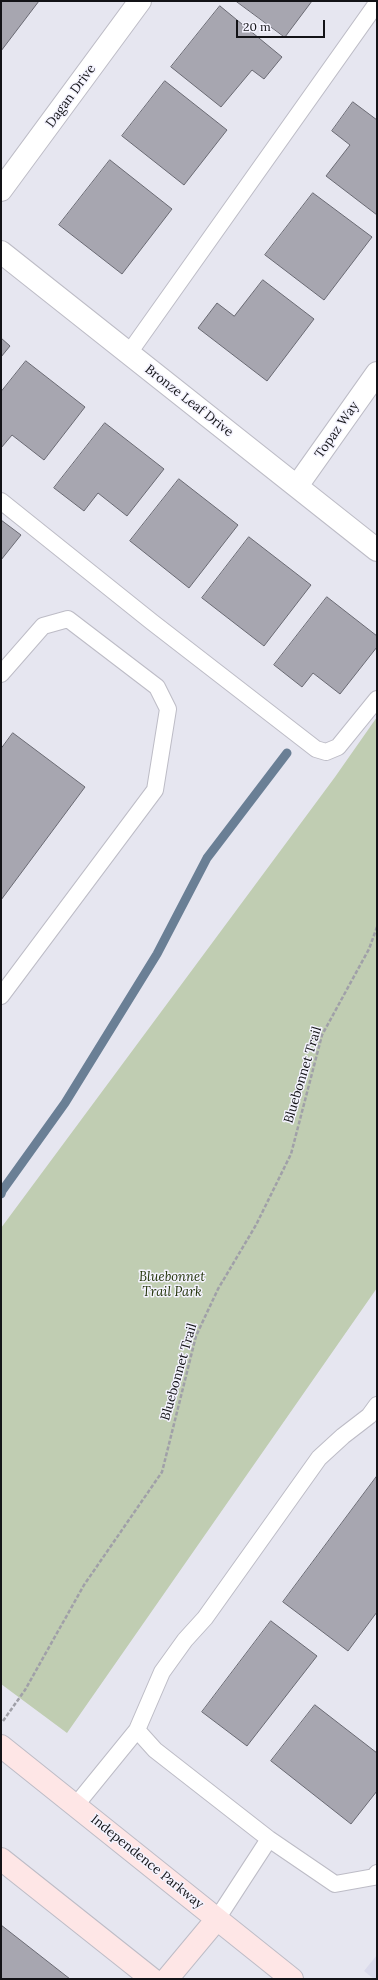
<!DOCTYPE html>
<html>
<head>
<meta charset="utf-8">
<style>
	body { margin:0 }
	#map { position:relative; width:378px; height:1980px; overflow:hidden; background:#e6e6f0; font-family:Lora,serif }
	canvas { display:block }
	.frame { position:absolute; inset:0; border:2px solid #131317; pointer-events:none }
	.scale { position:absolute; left:236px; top:20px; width:89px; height:18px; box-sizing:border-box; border:2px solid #131317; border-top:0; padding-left:5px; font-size:12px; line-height:14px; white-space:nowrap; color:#131317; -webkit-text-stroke:3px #f4f3fe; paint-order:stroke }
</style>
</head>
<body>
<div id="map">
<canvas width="378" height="1980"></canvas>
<div class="frame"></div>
<div class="scale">20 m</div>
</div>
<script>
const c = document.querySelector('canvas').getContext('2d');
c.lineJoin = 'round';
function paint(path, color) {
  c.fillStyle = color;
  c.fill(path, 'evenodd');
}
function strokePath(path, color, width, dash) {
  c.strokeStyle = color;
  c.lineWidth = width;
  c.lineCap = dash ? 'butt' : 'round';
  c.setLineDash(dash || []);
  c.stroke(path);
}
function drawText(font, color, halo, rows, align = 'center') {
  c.font = font + ' Lora,serif';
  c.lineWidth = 3;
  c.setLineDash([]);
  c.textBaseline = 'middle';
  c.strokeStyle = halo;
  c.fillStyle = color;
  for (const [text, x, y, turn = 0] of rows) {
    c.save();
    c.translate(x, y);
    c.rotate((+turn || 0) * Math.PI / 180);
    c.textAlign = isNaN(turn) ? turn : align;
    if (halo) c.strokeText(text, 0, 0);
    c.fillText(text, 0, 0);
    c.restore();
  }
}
const built = new Path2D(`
	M 377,1955 L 377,1979 L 374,1979 L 364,1971 Z`);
const green = new Path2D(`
	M 377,717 L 377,1288 L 67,1733 L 1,1684 L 1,1228 L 335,777 Z`);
const stream = new Path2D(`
	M 1,1194 L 2,1191 L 65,1103 L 157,954 L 207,858 L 287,753`);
const building = new Path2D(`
	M 1,1 L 39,1 L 1,51 Z
	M 236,1 L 312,1 L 285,37 Z
	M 220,6 L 282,57 L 264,79 L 252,70 L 221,107 L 171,67 Z
	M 165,81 L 227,130 L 184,185 L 122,136 Z
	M 353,102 L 377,120 L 377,215 L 326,176 L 350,145 L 332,131 Z
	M 110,160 L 172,209 L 122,274 L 59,225 Z
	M 313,193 L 372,237 L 324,300 L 265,255 Z
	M 263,280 L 314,319 L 267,381 L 198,328 L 217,303 L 234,316 Z
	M 1,338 L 10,346 L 1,357 Z
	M 26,361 L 85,407 L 44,460 L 12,435 L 1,448 L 1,392 Z
	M 105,423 L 164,469 L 127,516 L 98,493 L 84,511 L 54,488 Z
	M 179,479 L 238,525 L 189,588 L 130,541 Z
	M 1,520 L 21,535 L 1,560 Z
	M 249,537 L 311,585 L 264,646 L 202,598 Z
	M 327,597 L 377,636 L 377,647 L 340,694 L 313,673 L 302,687 L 274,665 Z
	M 13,733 L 85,787 L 1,900 L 1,749 Z
	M 377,1476 L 377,1612 L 348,1651 L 283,1602 Z
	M 271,1621 L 317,1656 L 247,1746 L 202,1712 Z
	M 315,1705 L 377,1753 L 377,1791 L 351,1824 L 271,1761 Z
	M 1,1925 L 70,1979 L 1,1979 Z`);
const path = new Path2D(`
	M 3,1721 L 25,1690 L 84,1585 L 162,1472 L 196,1336 L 218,1289 L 256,1225 L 291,1154 L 322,1035 L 369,949 L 377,927`);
const service = new Path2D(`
	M 129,353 L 377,3
	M 1,501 L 152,622 L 316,749 L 326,752 L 338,747 L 377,699
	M 1,674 L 43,626 L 68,619 L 157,687 L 168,709 L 155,790 L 1,996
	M 377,1405 L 369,1416 L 343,1436 L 319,1458 L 205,1618 L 185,1640 L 162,1672 L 137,1730 L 155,1750 L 269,1839 L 335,1884 L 374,1877 L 377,1873
	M 76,1805 L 137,1730
	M 217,1919 L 269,1839`);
const minor = new Path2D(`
	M 1,190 L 140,1
	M 1,252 L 377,550
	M 297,486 L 377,373`);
const secondary = new Path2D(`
	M 1,1746 L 292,1979
	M 1,1859 L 152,1979
	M 167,1979 L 217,1919`);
const streetNames = [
	["Dagan Drive",71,96,-54],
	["Bronze Leaf Drive",189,401,38],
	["Topaz Way",337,430,-55],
	["Bluebonnet Trail",303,1075,-73],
	["Bluebonnet Trail",179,1372,-74],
	["Independence Parkway",147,1862,39]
];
const parkNames = [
	["Bluebonnet",172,1277],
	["Trail Park",172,1292]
];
paint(built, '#dadaeb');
paint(green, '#c0cdb2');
strokePath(stream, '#6a7f95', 9);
paint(building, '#a7a6b0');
strokePath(building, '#6a6a73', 1);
strokePath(service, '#bdbcc6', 18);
strokePath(minor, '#bdbcc6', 24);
strokePath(secondary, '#bdbcc6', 24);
strokePath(path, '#a0a0a8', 2.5, [4, 2]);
strokePath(service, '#fff', 16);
strokePath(minor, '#fff', 22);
strokePath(secondary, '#fee6e6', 22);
drawText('13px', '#131317', '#f4f3fe', streetNames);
drawText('italic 13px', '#23340a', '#f4f3fe', parkNames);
</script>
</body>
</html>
